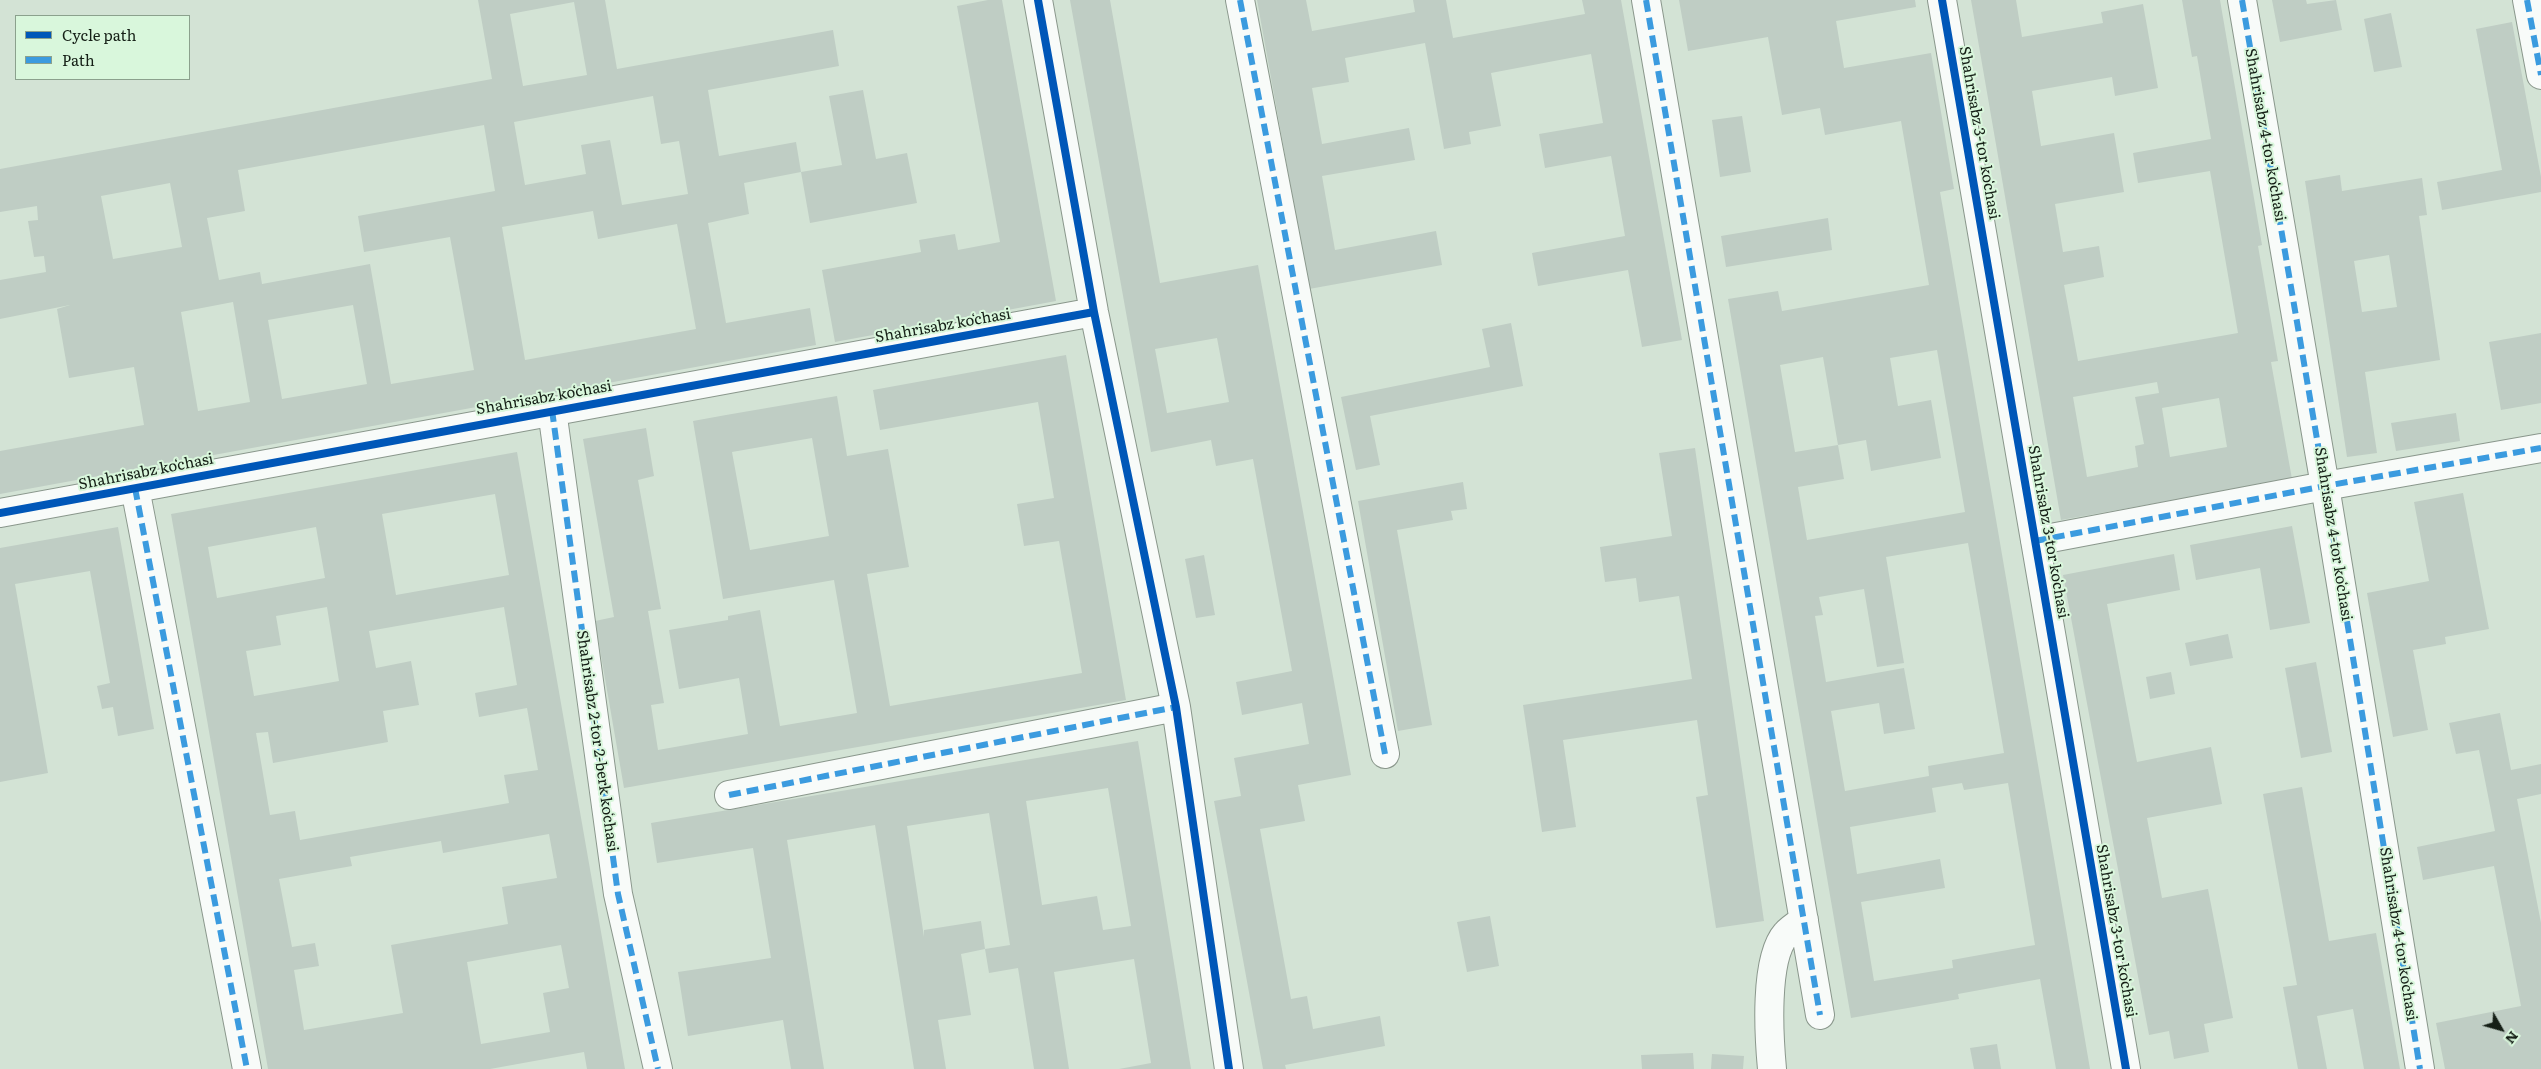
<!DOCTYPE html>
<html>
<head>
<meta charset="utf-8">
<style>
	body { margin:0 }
	#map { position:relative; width:2541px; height:1069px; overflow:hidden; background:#d3e3d5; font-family:Literata,serif }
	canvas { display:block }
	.legend { position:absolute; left:15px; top:15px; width:175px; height:65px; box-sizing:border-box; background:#d9f7dc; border:1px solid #8ba18d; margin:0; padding:6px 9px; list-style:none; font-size:15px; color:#151f16 }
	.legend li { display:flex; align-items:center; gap:10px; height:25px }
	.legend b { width:25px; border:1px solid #8ba18d }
	.north { position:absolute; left:2476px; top:1004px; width:50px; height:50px; -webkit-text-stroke:4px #d9f7dc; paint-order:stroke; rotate:128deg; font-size:14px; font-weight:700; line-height:20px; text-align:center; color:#151f16 }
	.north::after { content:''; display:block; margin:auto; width:18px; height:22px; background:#151f16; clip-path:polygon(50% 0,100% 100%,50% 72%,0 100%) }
</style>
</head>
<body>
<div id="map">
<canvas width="2541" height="1069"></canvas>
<ul class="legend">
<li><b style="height:6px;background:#0057b8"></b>Cycle path</li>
<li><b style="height:6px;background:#3b9bdf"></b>Path</li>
</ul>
<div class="north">N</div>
</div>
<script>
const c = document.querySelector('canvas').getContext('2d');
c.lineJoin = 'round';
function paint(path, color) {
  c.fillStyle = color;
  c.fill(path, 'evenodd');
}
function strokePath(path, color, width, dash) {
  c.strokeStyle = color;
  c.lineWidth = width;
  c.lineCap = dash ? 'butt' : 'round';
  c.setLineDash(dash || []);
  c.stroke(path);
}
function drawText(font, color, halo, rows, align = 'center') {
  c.font = font + ' Literata,serif';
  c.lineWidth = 4;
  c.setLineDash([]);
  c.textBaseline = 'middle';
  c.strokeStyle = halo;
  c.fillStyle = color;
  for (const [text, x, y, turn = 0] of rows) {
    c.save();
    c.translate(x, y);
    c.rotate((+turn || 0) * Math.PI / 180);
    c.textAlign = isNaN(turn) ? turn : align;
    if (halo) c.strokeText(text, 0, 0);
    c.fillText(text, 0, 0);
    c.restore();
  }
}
const building = new Path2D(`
	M 478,0 L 605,0 L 617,69 L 833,30 L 839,66 L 708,90 L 719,156 L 796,142 L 801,172 L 744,183 L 749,214 L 708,223 L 726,323 L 810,308 L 816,345 L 0,494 L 0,451 L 144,425 L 134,367 L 69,378 L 57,309 L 70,305 L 0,319 L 0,280 L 46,272 L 44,256 L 34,257 L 28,221 L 38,220 L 37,206 L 0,212 L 0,169 L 492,79 ZM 574,2 L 587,75 L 523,86 L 510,14 ZM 653,96 L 661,144 L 679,141 L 688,194 L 622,205 L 610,140 L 581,145 L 586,174 L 525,185 L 514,122 ZM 484,125 L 495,191 L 358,216 L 364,252 L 450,237 L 474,370 L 391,384 L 370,264 L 262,284 L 260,272 L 219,280 L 207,218 L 245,211 L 238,170 ZM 170,183 L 182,247 L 113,259 L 101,196 ZM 593,211 L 598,239 L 677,224 L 696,329 L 525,360 L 502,227 ZM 233,302 L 250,402 L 198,411 L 181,312 ZM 353,305 L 367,384 L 282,399 L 268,320 Z
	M 988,0 L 1002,0 L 1056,301 L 835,342 L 822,270 L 921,252 L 919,240 L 955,234 L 958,250 L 1000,242 L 957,6 Z
	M 1070,0 L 1110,0 L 1160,283 L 1258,265 L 1351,775 L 1298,785 L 1305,821 L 1260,829 L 1291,999 L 1307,996 L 1313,1029 L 1380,1016 L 1385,1046 L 1285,1065 L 1286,1069 L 1263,1069 L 1214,801 L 1241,796 L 1234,758 L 1309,744 L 1302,703 L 1242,715 L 1236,682 L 1292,671 L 1253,459 L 1216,466 L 1211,440 L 1151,452 ZM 1217,338 L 1229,402 L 1167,413 L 1155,349 Z
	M 1257,0 L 1306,0 L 1312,31 L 1415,12 L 1413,0 L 1446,0 L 1453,38 L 1585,14 L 1582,0 L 1621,0 L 1682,340 L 1642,347 L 1628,270 L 1538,286 L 1532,253 L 1625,236 L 1611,156 L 1545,168 L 1539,134 L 1603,123 L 1591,54 L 1491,73 L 1501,126 L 1469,132 L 1471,144 L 1444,149 L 1425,43 L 1345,58 L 1349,82 L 1312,88 L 1322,144 L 1409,128 L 1415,160 L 1322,176 L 1335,250 L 1436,231 L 1442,265 L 1309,289 Z
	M 1679,0 L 1915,0 L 1916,7 L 1836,21 L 1844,68 L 1931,53 L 1954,189 L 1940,192 L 2090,1069 L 2056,1069 L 2040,979 L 1958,994 L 1959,999 L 1851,1018 L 1728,299 L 1778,291 L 1782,311 L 1929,285 L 1901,121 L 1825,135 L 1820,108 L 1782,115 L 1768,37 L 1688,51 ZM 1937,350 L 1965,512 L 1807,540 L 1798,487 L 1844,479 L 1838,445 L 1795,452 L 1780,365 L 1823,357 L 1838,445 L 1866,440 L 1871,471 L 1941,458 L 1931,400 L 1898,406 L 1890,358 ZM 1968,543 L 2004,753 L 1928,766 L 1929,776 L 1845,791 L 1831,711 L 1879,703 L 1884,734 L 1915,729 L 1904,668 L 1826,682 L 1815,616 L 1823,615 L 1819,597 L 1864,589 L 1877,667 L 1904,663 L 1886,557 ZM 1962,783 L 1964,790 L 2008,783 L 2035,945 L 1952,960 L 1953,968 L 1874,981 L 1861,902 L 1945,888 L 1940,859 L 1857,874 L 1850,827 L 1936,812 L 1932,788 Z
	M 1971,0 L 2016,0 L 2022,37 L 2103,23 L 2101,12 L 2143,4 L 2158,88 L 2115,96 L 2112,77 L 2032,91 L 2041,146 L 2114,133 L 2124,192 L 2055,204 L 2063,252 L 2099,246 L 2104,277 L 2064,285 L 2078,361 L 2238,333 L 2210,171 L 2138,183 L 2133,153 L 2211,139 L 2197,56 L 2192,57 L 2182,0 L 2220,0 L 2262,245 L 2258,246 L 2278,361 L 2271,362 L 2292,479 L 2061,520 ZM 2157,382 L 2159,393 L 2135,397 L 2144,444 L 2135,446 L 2138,467 L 2087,477 L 2073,397 ZM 2219,398 L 2227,447 L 2170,457 L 2162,408 Z
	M 2272,0 L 2306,0 L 2307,4 L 2336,0 L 2342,30 L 2280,42 Z
	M 2391,13 L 2402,67 L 2374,72 L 2364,19 Z
	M 2512,22 L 2541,177 L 2541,192 L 2442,210 L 2437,182 L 2502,170 L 2476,29 Z
	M 863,90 L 876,159 L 907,153 L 917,203 L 810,223 L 801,172 L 842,165 L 829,96 Z
	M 1742,116 L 1751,172 L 1720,177 L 1712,120 Z
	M 2340,175 L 2342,191 L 2422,178 L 2427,215 L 2419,216 L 2440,360 L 2365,372 L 2377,453 L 2347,457 L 2305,181 ZM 2389,255 L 2397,307 L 2362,312 L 2354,261 Z
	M 1828,218 L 1832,250 L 1726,267 L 1721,236 Z
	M 1511,323 L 1523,386 L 1370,416 L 1380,465 L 1356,470 L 1341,397 L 1490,367 L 1482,329 Z
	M 2541,333 L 2541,403 L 2501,410 L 2489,342 Z
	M 1066,355 L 1126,700 L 624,788 L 595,621 L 614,617 L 583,439 L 646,428 L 654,476 L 638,480 L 661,609 L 648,611 L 664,703 L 651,705 L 658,750 L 748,734 L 739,678 L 679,689 L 669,630 L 728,620 L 728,616 L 760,610 L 780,726 L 857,713 L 834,580 L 723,599 L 693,421 L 726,415 L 837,396 L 847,456 L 888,449 L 909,567 L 867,574 L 890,706 L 1082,673 L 1059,541 L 1024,546 L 1017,504 L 1054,498 L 1038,402 L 880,430 L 873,390 ZM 812,438 L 829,536 L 750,550 L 732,452 Z
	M 2456,413 L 2460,441 L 2396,451 L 2391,423 Z
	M 1695,448 L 1764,921 L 1716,928 L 1696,797 L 1708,795 L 1697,720 L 1563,740 L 1576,827 L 1542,832 L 1523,705 L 1692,679 L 1679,596 L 1639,602 L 1636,578 L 1605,582 L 1600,547 L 1672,536 L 1659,453 Z
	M 517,452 L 625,1069 L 587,1069 L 584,1052 L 490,1069 L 268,1069 L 171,514 ZM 495,494 L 509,575 L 396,595 L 382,514 ZM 316,527 L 325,578 L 217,598 L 208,547 ZM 327,607 L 339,681 L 254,696 L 246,651 L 281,645 L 276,616 ZM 504,607 L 517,685 L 475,693 L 479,717 L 527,708 L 538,770 L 504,775 L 509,803 L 300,840 L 295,811 L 270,815 L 256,733 L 268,732 L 273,763 L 388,742 L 383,711 L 419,705 L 411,661 L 376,668 L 369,631 ZM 549,834 L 557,878 L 502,887 L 508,924 L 391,945 L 403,1013 L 304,1030 L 294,970 L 319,966 L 315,943 L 292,947 L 279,879 L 352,866 L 350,857 L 441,841 L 443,853 ZM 561,945 L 569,988 L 543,993 L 550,1032 L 481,1044 L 467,962 Z
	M 1463,482 L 1467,509 L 1451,511 L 1453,520 L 1397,530 L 1432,725 L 1398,731 L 1358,501 Z
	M 2463,493 L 2489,629 L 2445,637 L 2446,644 L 2413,650 L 2428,730 L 2393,737 L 2367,593 L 2429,581 L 2414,502 Z
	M 2292,526 L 2310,623 L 2270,630 L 2260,568 L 2196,580 L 2190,545 Z
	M 118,527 L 154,729 L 118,736 L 113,707 L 102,709 L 97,686 L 110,683 L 90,571 L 15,584 L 48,773 L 0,782 L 0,548 Z
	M 2174,554 L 2180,590 L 2107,604 L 2137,762 L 2211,747 L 2222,804 L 2147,818 L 2162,898 L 2208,889 L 2233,1018 L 2204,1024 L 2209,1052 L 2174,1059 L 2169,1031 L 2149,1035 L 2063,575 Z
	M 1204,555 L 1215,615 L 1196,618 L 1185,559 Z
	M 2228,634 L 2233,658 L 2190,666 L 2185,643 Z
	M 2316,662 L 2332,752 L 2301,758 L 2285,668 Z
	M 2171,672 L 2175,694 L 2150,699 L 2146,677 Z
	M 2500,713 L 2511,770 L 2541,764 L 2541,794 L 2517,799 L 2541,923 L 2541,1069 L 2445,1069 L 2436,1023 L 2521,1006 L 2494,866 L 2423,880 L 2417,847 L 2495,831 L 2479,750 L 2456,754 L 2449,723 Z
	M 1138,741 L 1191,1069 L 1119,1069 L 1151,1063 L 1134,959 L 1054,972 L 1069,1069 L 1034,1069 L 1018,968 L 989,973 L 985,949 L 961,954 L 971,1015 L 938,1020 L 946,1069 L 914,1069 L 875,825 L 787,840 L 824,1069 L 791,1069 L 783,1020 L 688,1036 L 678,972 L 771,958 L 753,848 L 657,863 L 651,823 ZM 1108,788 L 1131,926 L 1103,930 L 1097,896 L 1042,905 L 1026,801 ZM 989,813 L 1010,945 L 985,949 L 981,921 L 924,930 L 924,937 L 907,826 Z
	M 2302,787 L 2329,941 L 2376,933 L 2400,1069 L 2364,1069 L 2353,1009 L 2317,1016 L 2327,1069 L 2298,1069 L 2283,987 L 2297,985 L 2263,794 Z
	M 1490,916 L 1499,966 L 1467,972 L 1457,922 Z
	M 1997,1044 L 2001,1069 L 1974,1069 L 1970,1048 Z
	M 1693,1053 L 1694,1069 L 1642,1069 L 1641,1055 Z
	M 1712,1054 L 1744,1056 L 1743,1069 L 1711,1069 Z`);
const minor = new Path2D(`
	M 1038,0 L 1094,312 L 1176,707 L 1229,1069
	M 1240,0 L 1385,754
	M 1646,0 L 1820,1015
	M 1942,0 L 2126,1069
	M 2242,0 L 2325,486 L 2420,1069
	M 2527,0 L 2541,75
	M 552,410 L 618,894 L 658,1069
	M 135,488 L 247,1069
	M 0,513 L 1094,312
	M 2035,541 L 2325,486 L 2541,448
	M 729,795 L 1176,707
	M 1772,1069 C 1769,1037 1764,959 1786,934 C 1790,929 1798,924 1804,920`);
const quiet = new Path2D(`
	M 1240,0 L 1385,754
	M 1646,0 L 1820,1015
	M 2242,0 L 2325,486 L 2420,1069
	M 2527,0 L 2541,75
	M 552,410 L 618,894 L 658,1069
	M 135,488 L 247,1069
	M 2035,541 L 2325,486 L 2541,448
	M 729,795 L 1176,707`);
const cycleway = new Path2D(`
	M 1038,0 L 1094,312 L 1176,707 L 1229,1069
	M 1942,0 L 2126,1069
	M 0,513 L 1094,312`);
const streetNames = [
	["Shahrisabz 3-tor koʻchasi",1979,133,80],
	["Shahrisabz 4-tor koʻchasi",2265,135,80],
	["Shahrisabz koʻchasi",943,326,-10],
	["Shahrisabz koʻchasi",544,398,-10],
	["Shahrisabz koʻchasi",146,472,-11],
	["Shahrisabz 3-tor koʻchasi",2048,532,80],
	["Shahrisabz 4-tor koʻchasi",2333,534,81],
	["Shahrisabz 2-tor 2-berk koʻchasi",597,741,82],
	["Shahrisabz 3-tor koʻchasi",2116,931,80],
	["Shahrisabz 4-tor koʻchasi",2398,934,81]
];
paint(building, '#bfcdc4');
strokePath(minor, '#8a978c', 30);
strokePath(minor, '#f8fbf9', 28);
strokePath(quiet, '#3b9bdf', 6, [12, 6]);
strokePath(cycleway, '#0057b8', 8);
drawText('15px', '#151f16', '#d9f7dc', streetNames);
</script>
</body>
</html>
